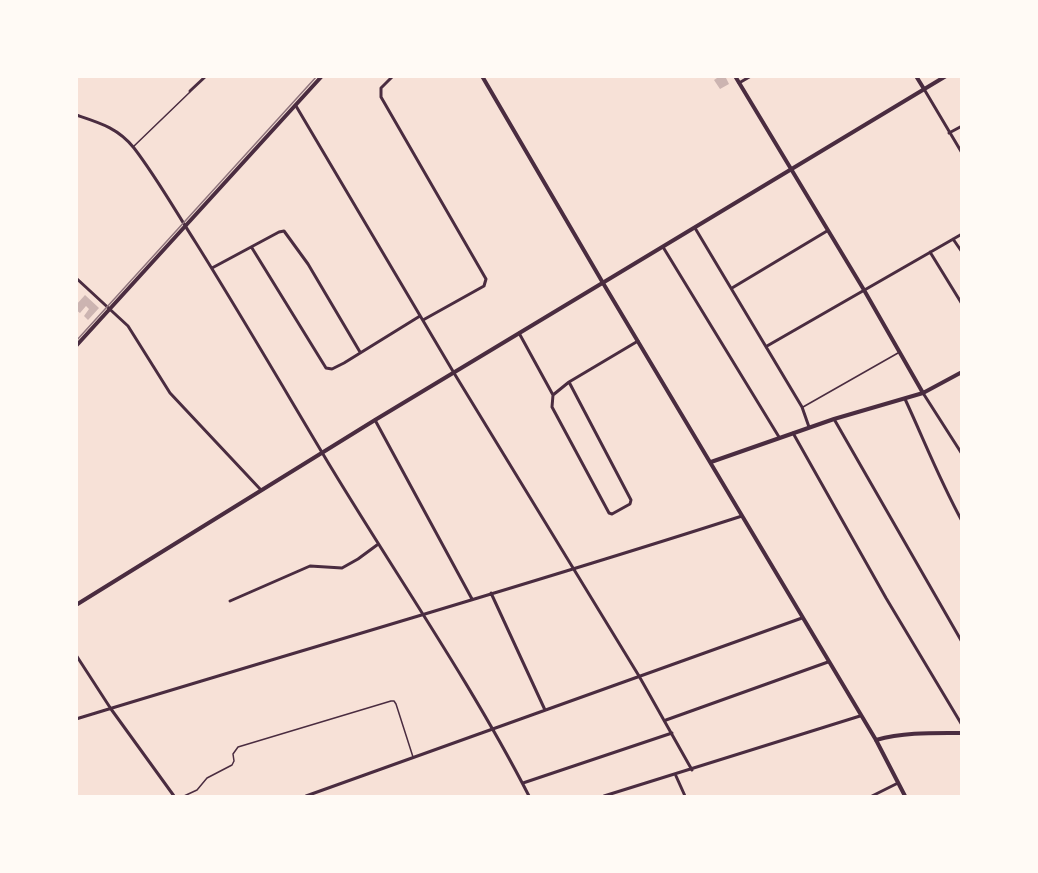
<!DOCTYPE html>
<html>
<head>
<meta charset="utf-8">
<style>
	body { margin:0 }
	#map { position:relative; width:1038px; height:873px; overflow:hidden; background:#f7e1d7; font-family:"Fira Sans Condensed",sans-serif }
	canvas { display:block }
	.frame { position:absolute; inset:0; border:78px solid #fffaf5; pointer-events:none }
</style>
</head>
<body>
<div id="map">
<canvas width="1038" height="873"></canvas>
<div class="frame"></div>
</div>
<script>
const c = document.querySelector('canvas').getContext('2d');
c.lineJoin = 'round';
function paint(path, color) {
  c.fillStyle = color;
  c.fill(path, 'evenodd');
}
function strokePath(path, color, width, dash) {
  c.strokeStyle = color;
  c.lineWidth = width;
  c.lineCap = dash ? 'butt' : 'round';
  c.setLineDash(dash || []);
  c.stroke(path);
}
const building = new Path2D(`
	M 720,76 L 725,76 L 729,84 L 720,89 L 714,80 Z
	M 85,295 L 99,308 L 88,320 L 84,316 L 89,309 L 86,306 L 80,313 L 76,310 L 76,305 Z`);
const service = new Path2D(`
	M 133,147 L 190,92
	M 803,407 L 898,353
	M 184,796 L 197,790 L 207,778 L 232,765 L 234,761 L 233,754 L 238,747 L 391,701 L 394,701 L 396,704 L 413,757`);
const minor = new Path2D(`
	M 393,76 L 381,88 L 381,97 L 486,279 L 484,286 L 423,320
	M 739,83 L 751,76
	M 924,89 L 962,153
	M 190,91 L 206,76
	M 296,106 L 454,373 L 639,676 L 692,770
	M 76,115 C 100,123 118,128 134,148 C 157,178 176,212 196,243 C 243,318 287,394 332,469 C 398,578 471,683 529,796
	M 949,133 L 962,126
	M 695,228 L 802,407 L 809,427
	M 953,239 L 962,252
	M 663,247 L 779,437
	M 252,248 L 326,368 L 332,369 L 344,363 L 420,316
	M 930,252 L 962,304
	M 212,268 L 279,232 L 284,231 L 308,264 L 360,352
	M 76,278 L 128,326 L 170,393 L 261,490
	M 732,288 L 827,231
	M 519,333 L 553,395 L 552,407 L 609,513 L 612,514 L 630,504 L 631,500 L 569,382 L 638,341
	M 767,346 L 962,234
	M 923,393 L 962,454
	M 553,395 L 569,382
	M 905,399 C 924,440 940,481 962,521
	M 834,419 L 962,642
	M 375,420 L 472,599
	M 793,433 L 886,598 L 962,725
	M 491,593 L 545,710
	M 230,601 L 310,566 L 342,568 L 358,559 L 377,545
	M 76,655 L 111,709 L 174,796
	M 76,719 C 298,651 522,587 742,516
	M 666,720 L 828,662
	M 676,776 L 685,796
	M 523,783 L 672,733
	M 306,796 L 802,618
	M 604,796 L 860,716
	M 872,796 L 898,783`);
const tertiary = new Path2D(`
	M 482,76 L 603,283
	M 735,76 L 864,290 L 923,393
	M 916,76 L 924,89
	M 76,346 L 322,76
	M 711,462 L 834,419 L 923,393 L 962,372
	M 876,740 C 904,732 933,733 962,733`);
const secondary = new Path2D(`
	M 603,283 L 876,740 L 905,796
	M 76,605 L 375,420 L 946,76`);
const tram = new Path2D(`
	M 76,341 L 317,76`);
paint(building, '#ccb4b1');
strokePath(service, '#4a2c40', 1.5);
strokePath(minor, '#4a2c40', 3);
strokePath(tertiary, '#4a2c40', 4);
strokePath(secondary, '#4a2c40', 4);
strokePath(tram, '#8f747c', 1.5);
</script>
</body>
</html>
